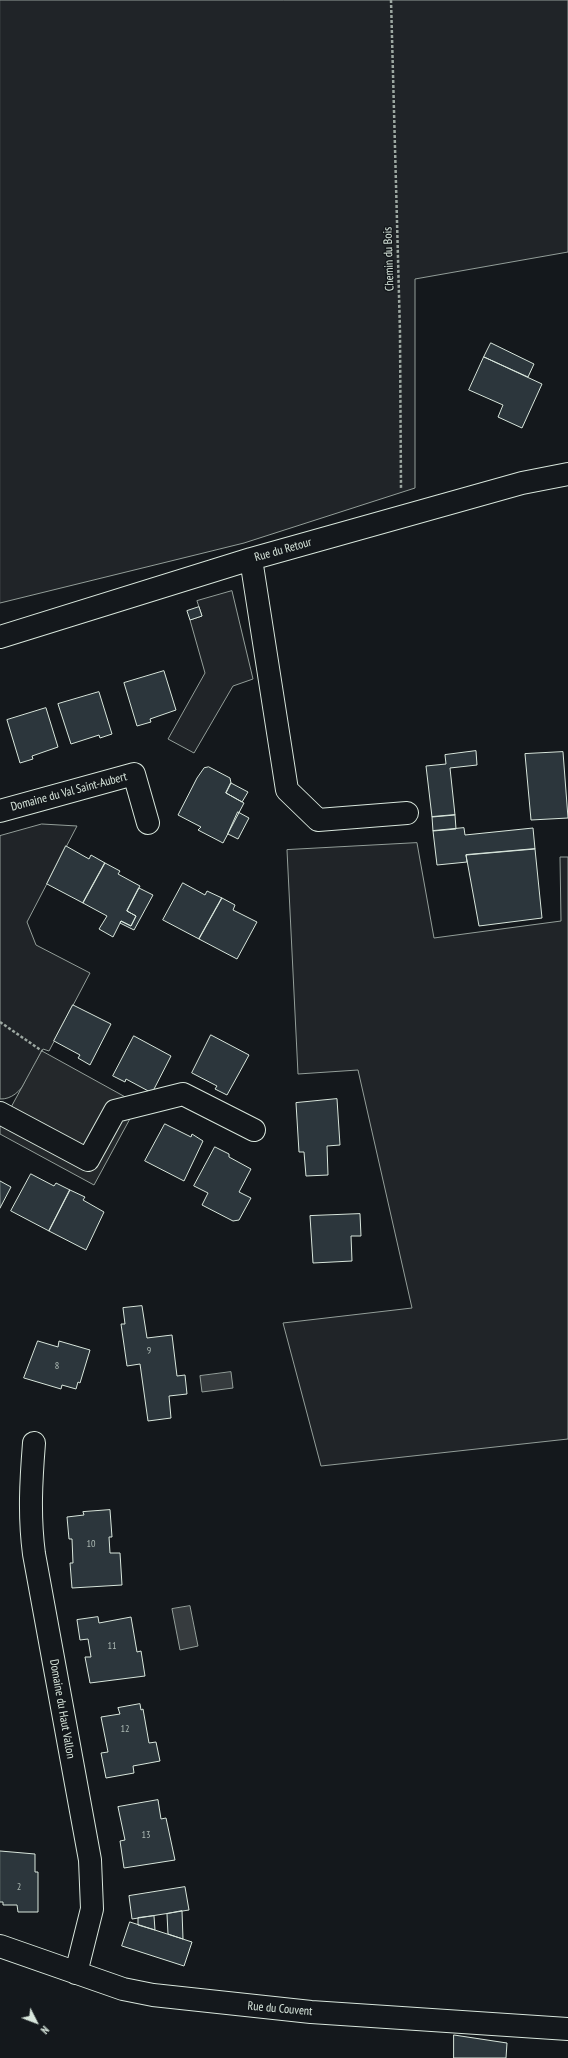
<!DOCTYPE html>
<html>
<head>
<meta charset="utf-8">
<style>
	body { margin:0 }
	#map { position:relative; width:568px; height:2058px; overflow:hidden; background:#14181c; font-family:"PT Sans Narrow",sans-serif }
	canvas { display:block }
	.north { position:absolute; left:16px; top:2002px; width:40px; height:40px; -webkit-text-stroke:3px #14181c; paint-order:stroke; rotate:132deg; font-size:11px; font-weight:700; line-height:16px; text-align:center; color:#d8e6dc }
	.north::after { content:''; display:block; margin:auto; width:14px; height:18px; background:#d8e6dc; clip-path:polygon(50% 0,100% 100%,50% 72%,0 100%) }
</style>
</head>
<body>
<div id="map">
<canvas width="568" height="2058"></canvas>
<div class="north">N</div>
</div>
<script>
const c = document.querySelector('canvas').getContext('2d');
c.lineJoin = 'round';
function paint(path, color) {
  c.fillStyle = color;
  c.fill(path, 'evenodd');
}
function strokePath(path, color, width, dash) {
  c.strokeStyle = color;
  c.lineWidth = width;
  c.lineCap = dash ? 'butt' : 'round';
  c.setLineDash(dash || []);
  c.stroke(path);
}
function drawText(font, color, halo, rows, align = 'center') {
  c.font = font + ' "PT Sans Narrow",sans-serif';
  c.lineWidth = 3;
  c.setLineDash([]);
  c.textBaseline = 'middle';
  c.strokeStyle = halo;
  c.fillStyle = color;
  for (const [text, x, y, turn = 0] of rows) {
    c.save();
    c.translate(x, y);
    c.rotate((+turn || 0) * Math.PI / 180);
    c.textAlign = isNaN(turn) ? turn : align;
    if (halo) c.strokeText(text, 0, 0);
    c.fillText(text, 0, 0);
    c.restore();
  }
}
const green = new Path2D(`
	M 0,0 L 568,0 L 568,252 L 415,279 L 415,488 L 244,543 L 0,603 Z
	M 232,591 L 253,679 L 233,686 L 194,753 L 168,739 L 205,673 L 190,620 L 202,616 L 197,601 Z
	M 42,824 L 77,826 L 27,922 L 36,945 L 90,973 L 49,1051 L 43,1049 C 34,1066 23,1100 0,1099 L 0,836 Z
	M 417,843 L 434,938 L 561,921 L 560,857 L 568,857 L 568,1439 L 321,1466 L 283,1323 L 412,1308 L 358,1070 L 298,1074 L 287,850 Z`);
const parking = new Path2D(`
	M 42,1051 L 138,1104 L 94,1185 L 0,1134 L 0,1128 Z`);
const water = new Path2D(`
	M 231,1372 L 233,1388 L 202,1392 L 200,1376 Z
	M 190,1606 L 198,1646 L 180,1650 L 172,1609 Z`);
const building = new Path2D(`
	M 491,343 L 534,364 L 528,377 L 484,357 Z
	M 484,357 L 542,384 L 522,428 L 498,417 L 503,405 L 469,390 Z
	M 199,607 L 202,616 L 190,620 L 187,611 Z
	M 164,671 L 176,710 L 150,719 L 151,722 L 137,726 L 124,683 Z
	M 99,692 L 112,734 L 100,738 L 99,735 L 71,744 L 58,704 Z
	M 46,708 L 58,747 L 32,756 L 33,759 L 20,763 L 7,720 Z
	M 476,751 L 477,765 L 450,768 L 455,815 L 432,817 L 426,766 L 446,764 L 445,755 Z
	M 563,752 L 568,818 L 531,820 L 525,754 Z
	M 209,767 L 230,778 L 231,783 L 226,793 L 244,803 L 223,843 L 198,830 L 201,827 L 178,815 L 197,778 L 204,768 Z
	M 231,783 L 248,792 L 242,802 L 226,793 Z
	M 238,812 L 249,818 L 238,839 L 228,834 Z
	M 455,815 L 456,829 L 433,831 L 432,817 Z
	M 464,828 L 465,835 L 533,828 L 535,849 L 466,855 L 467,862 L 437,865 L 433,831 Z
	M 66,846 L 89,859 L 91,855 L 105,863 L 83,903 L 47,884 Z
	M 535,849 L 542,918 L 479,926 L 466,855 Z
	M 105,863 L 120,871 L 118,874 L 140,886 L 127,911 L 136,916 L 131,926 L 121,921 L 113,937 L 99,929 L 107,916 L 83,903 Z
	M 183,883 L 205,895 L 207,891 L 222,898 L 199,939 L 163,920 Z
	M 139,888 L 153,895 L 134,930 L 120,923 L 121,921 L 131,926 L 136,916 L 127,911 Z
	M 222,898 L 235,905 L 233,910 L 257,922 L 237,959 L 199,939 Z
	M 73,1005 L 111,1024 L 90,1065 L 78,1058 L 80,1055 L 54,1041 Z
	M 211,1035 L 249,1055 L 227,1095 L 215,1089 L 217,1086 L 192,1073 Z
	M 134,1036 L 171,1056 L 152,1093 L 126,1079 L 125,1082 L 113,1076 Z
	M 337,1099 L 340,1145 L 327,1146 L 328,1175 L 306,1176 L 304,1152 L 299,1152 L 296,1103 Z
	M 165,1124 L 191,1137 L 192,1134 L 203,1141 L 184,1181 L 145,1161 Z
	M 215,1147 L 229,1154 L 229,1157 L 251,1169 L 239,1192 L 251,1198 L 239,1220 L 233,1221 L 202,1205 L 208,1193 L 194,1186 Z
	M 31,1174 L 54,1186 L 56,1183 L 70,1190 L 49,1231 L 11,1211 Z
	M 0,1181 L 11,1187 L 0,1208 Z
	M 70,1190 L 85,1197 L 83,1200 L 104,1212 L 86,1250 L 49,1231 Z
	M 360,1214 L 361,1236 L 351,1236 L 352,1261 L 313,1263 L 310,1216 Z
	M 142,1306 L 147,1338 L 172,1335 L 177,1376 L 185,1375 L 187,1394 L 169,1396 L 171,1418 L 148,1421 L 140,1364 L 127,1366 L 121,1324 L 125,1324 L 123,1308 Z
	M 38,1341 L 58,1347 L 59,1341 L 90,1350 L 80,1383 L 78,1382 L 76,1389 L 62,1385 L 61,1389 L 24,1378 Z
	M 110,1510 L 112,1537 L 109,1537 L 110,1553 L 120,1553 L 122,1585 L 72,1588 L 70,1563 L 73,1563 L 72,1539 L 69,1539 L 67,1517 L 84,1515 L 83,1512 Z
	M 98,1617 L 99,1623 L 131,1617 L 137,1652 L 141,1651 L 145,1676 L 90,1683 L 85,1657 L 91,1657 L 88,1639 L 80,1640 L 77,1620 Z
	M 140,1704 L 141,1710 L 143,1709 L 149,1743 L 156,1742 L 160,1761 L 133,1766 L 134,1773 L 106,1778 L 101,1753 L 108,1752 L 101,1717 L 120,1714 L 118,1708 Z
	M 158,1800 L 161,1819 L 166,1818 L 175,1860 L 124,1868 L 120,1841 L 125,1840 L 118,1807 Z
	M 0,1851 L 35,1854 L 35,1872 L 38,1872 L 38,1912 L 18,1912 L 17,1905 L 3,1905 L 3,1902 L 0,1902 Z
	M 185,1887 L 189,1910 L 132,1919 L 129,1896 Z
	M 182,1911 L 183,1939 L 168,1934 L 167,1914 Z
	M 154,1916 L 155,1930 L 138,1925 L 138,1918 Z
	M 130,1922 L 192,1942 L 184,1966 L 122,1946 Z
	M 454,2035 L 507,2043 L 506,2058 L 454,2058 Z`);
const path = new Path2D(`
	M 391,0 L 400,332 L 401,489
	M 0,1022 L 42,1051`);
const minor = new Path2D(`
	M 251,559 L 287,790 L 318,820 L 407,813
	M 0,637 L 251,559 L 522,483 L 568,474
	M 0,811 L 134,774 L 148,823
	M 0,1113 L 88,1160 L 115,1111 L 183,1094 L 254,1130
	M 34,1443 C 31,1481 29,1516 34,1554 L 90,1860 L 92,1909 L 76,1973
	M 0,1946 L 123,1989 L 153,1995 L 311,2012 L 568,2029`);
const numberNames = [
	["9",149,1351],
	["8",57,1366],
	["10",91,1544],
	["11",112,1646],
	["12",125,1729],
	["13",146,1835],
	["2",19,1887]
];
const streetNames = [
	["Chemin du Bois",389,259,-92],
	["Rue du Retour",283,550,-16],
	["Domaine du Val Saint-Aubert",69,792,-15],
	["Domaine du Haut Vallon",62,1709,80],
	["Rue du Couvent",280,2009,5]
];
paint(green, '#202428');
strokePath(green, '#939e99', 1);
paint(parking, '#24282b');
strokePath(parking, '#939e99', 1);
paint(water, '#363b3e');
strokePath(water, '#939e99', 1);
paint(building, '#2c363c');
strokePath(building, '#d8e6dc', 1);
strokePath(minor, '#d8e6dc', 24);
strokePath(path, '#9da8a2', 2.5, [3, 2]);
strokePath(minor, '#14181c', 22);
drawText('10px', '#adbab4', null, numberNames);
drawText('12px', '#d8e6dc', '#14181c', streetNames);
</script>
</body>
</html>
